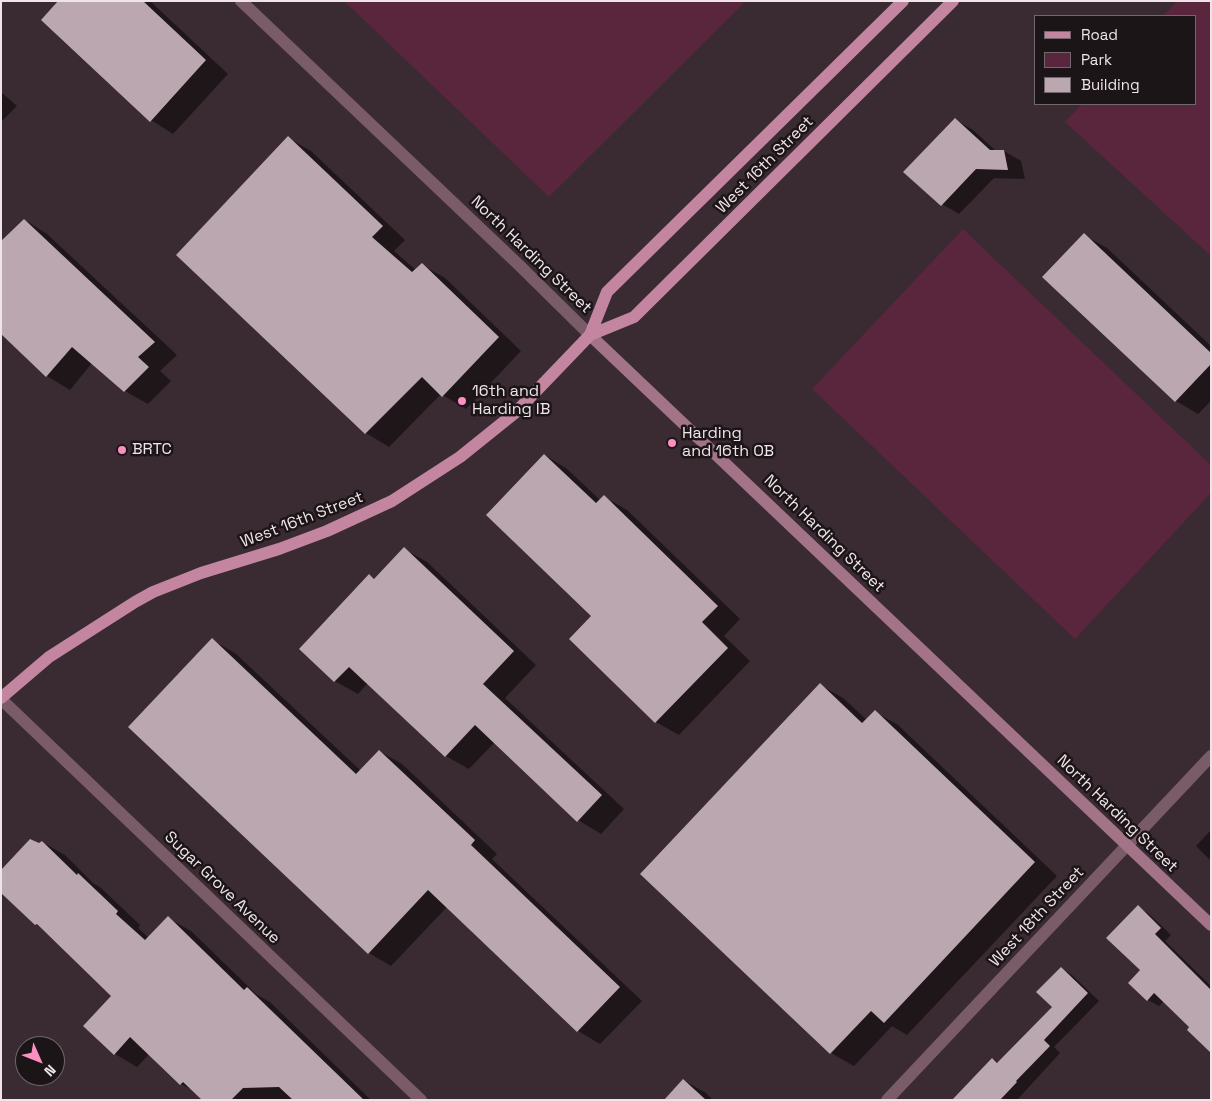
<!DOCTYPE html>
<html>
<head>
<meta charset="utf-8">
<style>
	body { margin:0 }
	#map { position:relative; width:1212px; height:1101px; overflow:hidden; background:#3a2a31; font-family:"Space Grotesk",sans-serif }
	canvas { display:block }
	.frame { position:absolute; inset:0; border:2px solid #efe4e8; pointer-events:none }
	.legend { position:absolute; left:1034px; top:15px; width:162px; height:90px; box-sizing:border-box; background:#1c1518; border:1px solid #70686b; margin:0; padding:6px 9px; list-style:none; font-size:15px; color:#efe4e8 }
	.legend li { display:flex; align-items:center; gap:10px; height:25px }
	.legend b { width:25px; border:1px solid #70686b }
	.north { position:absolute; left:15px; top:1036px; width:50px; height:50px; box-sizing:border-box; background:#1c1518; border:1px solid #70686b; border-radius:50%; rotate:134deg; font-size:14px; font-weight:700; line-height:20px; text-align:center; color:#efe4e8 }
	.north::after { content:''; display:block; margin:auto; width:18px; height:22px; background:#fc8fc1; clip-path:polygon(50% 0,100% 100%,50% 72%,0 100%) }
</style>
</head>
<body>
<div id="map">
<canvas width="1212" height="1101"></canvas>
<div class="frame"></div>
<ul class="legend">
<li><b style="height:6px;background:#c385a0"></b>Road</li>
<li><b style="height:14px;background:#59263e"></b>Park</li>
<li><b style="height:14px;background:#bba7af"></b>Building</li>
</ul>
<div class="north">N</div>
</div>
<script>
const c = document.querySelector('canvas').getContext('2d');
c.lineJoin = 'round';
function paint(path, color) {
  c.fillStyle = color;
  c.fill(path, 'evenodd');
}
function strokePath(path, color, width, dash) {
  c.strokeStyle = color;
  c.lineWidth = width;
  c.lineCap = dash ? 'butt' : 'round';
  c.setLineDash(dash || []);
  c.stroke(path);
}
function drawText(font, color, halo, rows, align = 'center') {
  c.font = font + ' "Space Grotesk",sans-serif';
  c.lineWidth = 5;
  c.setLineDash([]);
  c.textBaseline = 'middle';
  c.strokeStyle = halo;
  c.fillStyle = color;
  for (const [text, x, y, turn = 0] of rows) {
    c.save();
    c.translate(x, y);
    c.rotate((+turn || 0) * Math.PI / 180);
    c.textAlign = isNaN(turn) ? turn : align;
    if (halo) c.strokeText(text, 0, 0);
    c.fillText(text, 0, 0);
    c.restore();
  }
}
const green = new Path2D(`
	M 344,1 L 746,1 L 549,197 Z
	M 1177,1 L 1211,1 L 1211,256 L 1065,122 L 1082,104 L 1196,104 L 1196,16 L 1163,16 Z
	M 963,229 L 1211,465 L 1211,493 L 1075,639 L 812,389 Z`);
const shadow = new Path2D(`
	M 60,1 L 150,1 L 228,74 L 173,134 L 151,120 Z
	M 1,92 L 17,106 L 1,122 Z
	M 956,120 L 973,130 L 996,151 L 1004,151 L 1021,161 L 1025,179 L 994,178 L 959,214 L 942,204 Z
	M 288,138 L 311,151 L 405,240 L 394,251 L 416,270 L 422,265 L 445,278 L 521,351 L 466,409 L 441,394 L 389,447 L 366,433 L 177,255 Z
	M 25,220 L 47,234 L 177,355 L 160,371 L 171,381 L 148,404 L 125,391 L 92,363 L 70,390 L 47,376 L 1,332 Z
	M 1084,235 L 1107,248 L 1211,346 L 1211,401 L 1198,414 L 1176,401 Z
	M 545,455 L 567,469 L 600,500 L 604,497 L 627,510 L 740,619 L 724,636 L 750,661 L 679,735 L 656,722 L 593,616 Z
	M 404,549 L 427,562 L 536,665 L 505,698 L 624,809 L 601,834 L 578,820 L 495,742 L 469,769 L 446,756 L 368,683 L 358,694 L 335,681 L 301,649 L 370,576 L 376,579 Z
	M 212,640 L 235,653 L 361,771 L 379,751 L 402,764 L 497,854 L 492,859 L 642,1001 L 600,1044 L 578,1031 L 447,907 L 391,966 L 369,953 Z
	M 820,685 L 843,698 L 867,720 L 875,712 L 898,725 L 1057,876 L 907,1035 L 892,1026 L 854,1066 L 831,1053 L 641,874 Z
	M 1211,830 L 1211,861 L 1196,846 Z
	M 42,842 L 65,855 L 93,883 L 101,888 L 140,925 L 138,928 L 149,938 L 168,918 L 191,931 L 256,994 L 270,1002 L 371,1100 L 204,1100 L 196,1092 L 181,1084 L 150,1053 L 137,1067 L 115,1054 L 113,996 L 44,929 L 36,924 L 40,844 Z
	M 1138,907 L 1149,914 L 1171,935 L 1165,941 L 1211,986 L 1211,1051 L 1191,1027 L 1164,1001 L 1159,1006 L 1148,1000 L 1142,970 Z
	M 1061,968 L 1072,975 L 1099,1001 L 1054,1047 L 1060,1053 L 1017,1100 L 966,1100 L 993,1059 L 999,1063 L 1053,1007 Z
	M 683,1080 L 706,1093 L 713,1100 L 666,1100 Z`);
const building = new Path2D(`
	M 58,1 L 143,1 L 206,60 L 150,122 L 41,20 Z
	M 955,118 L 990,150 L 1004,150 L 1008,170 L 976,169 L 941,206 L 903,172 Z
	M 288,136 L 383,226 L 372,237 L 412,272 L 422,263 L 499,337 L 442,397 L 422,377 L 365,434 L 176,255 Z
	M 24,219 L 155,342 L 138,357 L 149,367 L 124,392 L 72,347 L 46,377 L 1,334 L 1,241 Z
	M 1084,233 L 1211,353 L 1211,364 L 1175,402 L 1042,277 Z
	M 544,454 L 596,503 L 604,495 L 718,606 L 702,622 L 728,648 L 655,723 L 569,639 L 591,616 L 486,515 Z
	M 404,547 L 514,651 L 483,684 L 602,795 L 577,822 L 475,725 L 445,757 L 349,667 L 334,682 L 299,649 L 369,574 L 374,579 Z
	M 212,638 L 356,774 L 379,750 L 475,840 L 471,845 L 620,987 L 577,1032 L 428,890 L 368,954 L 128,727 Z
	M 820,683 L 862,723 L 875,710 L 1035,862 L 884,1023 L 871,1011 L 830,1054 L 640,874 Z
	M 30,839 L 39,843 L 42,841 L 77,875 L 78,873 L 118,911 L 116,914 L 145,940 L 168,916 L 244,990 L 247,987 L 364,1100 L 293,1100 L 279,1087 L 243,1088 L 231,1100 L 202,1100 L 183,1082 L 180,1085 L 130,1037 L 114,1055 L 83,1026 L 111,996 L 37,924 L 35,925 L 1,893 L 1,870 Z
	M 1138,905 L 1161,928 L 1155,934 L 1211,990 L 1211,1053 L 1187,1030 L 1189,1027 L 1154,993 L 1147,1001 L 1128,983 L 1140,970 L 1106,938 Z
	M 1061,967 L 1088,993 L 1044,1040 L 1050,1046 L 1016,1081 L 1017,1082 L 1000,1100 L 952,1100 L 992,1058 L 997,1063 L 1052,1007 L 1036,992 Z
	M 683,1079 L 706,1100 L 664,1100 Z`);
const street = new Path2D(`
	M 241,1 L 520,266 L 590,335
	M 1,699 L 421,1100
	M 887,1100 L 1211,756`);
const secondary = new Path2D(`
	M 590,335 L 1211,925`);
const primary = new Path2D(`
	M 590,335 L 634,317 L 953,1
	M 1,698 L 49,657 L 135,602 L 153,592 L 201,573 L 279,549 L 327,531 L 392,501 L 460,457 L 516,412 L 590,335 L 607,292 L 903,1`);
const markers = [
	[462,401,5,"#fc8fc1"],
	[672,443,5,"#fc8fc1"],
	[122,450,5,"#fc8fc1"]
];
const streetNames = [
	["West 16th Street",765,165,-45],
	["North Harding Street",531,255,44],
	["West 16th Street",302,520,-21],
	["North Harding Street",824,534,44],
	["North Harding Street",1117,814,44],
	["Sugar Grove Avenue",222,888,44],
	["West 18th Street",1037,917,-47]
];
const poiNames = [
	["16th and",472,392],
	["Harding IB",472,410],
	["Harding",682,434],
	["and 16th OB",682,452],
	["BRTC",132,450]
];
paint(green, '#59263e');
paint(shadow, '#0007');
paint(building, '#bba7af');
strokePath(street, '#7a5b68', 12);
strokePath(secondary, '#a37388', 12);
strokePath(primary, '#c385a0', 12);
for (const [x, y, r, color] of markers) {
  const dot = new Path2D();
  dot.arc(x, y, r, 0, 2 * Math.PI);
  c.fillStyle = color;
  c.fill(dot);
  strokePath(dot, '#1c1518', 2);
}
drawText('16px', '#efe4e8', '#1c1518', streetNames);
drawText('16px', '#efe4e8', '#1c1518', poiNames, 'left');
</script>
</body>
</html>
